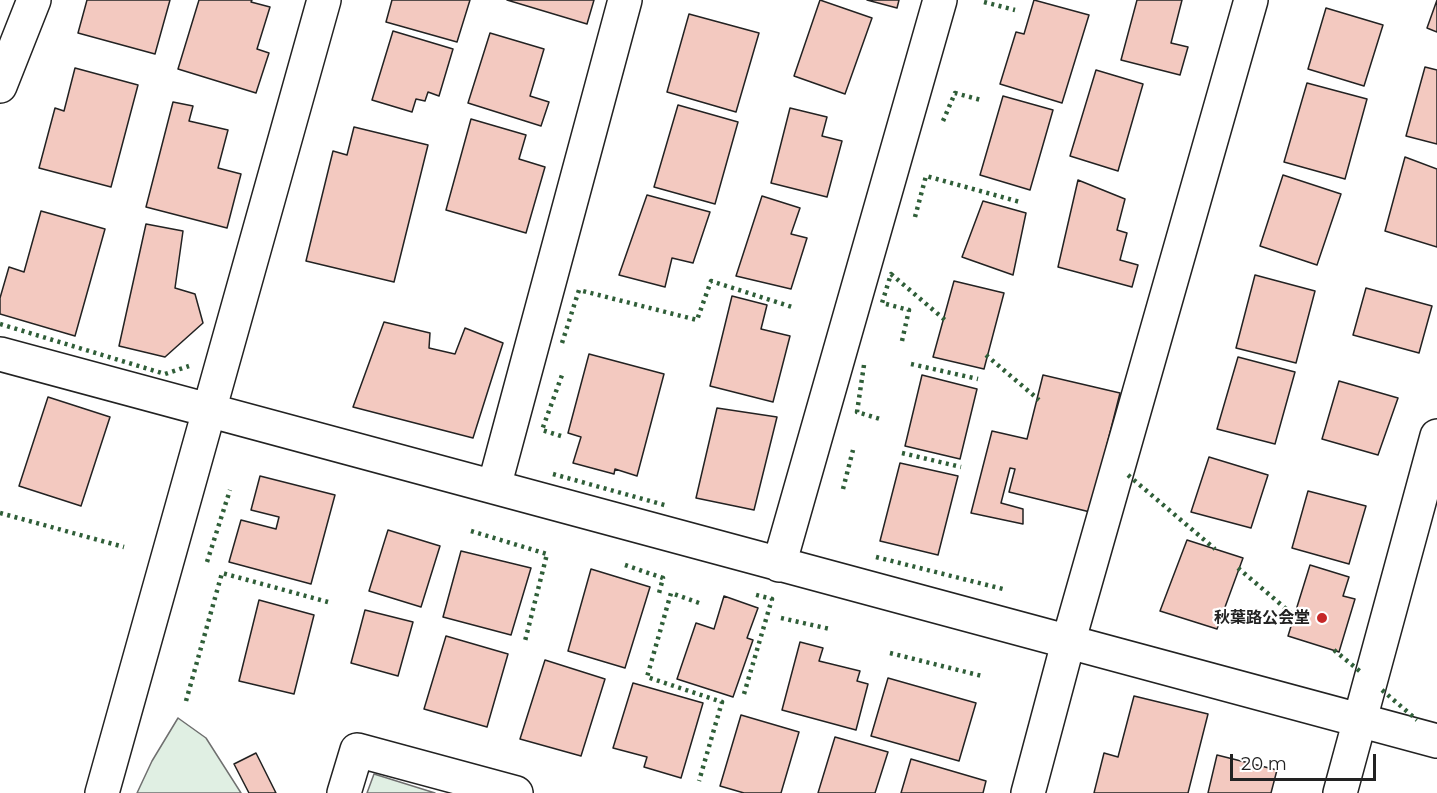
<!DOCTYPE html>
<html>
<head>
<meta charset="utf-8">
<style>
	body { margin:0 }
	#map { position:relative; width:1437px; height:793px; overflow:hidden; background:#fff; font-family:Montserrat,sans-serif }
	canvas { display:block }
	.scale { position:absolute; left:1230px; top:754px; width:146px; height:27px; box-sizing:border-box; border:3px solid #222; border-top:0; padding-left:8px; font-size:18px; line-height:21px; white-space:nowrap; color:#222; -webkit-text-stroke:4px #fff; paint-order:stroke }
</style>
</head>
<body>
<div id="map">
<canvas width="1437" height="793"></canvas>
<div class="scale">20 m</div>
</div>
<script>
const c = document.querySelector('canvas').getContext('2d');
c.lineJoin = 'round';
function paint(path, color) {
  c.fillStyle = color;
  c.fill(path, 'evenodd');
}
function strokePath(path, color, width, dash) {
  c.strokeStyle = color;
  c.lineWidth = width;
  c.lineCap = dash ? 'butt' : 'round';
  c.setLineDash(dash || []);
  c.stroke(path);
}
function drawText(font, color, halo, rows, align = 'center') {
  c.font = font + ' Montserrat,"Noto Sans JP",sans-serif';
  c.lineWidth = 4.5;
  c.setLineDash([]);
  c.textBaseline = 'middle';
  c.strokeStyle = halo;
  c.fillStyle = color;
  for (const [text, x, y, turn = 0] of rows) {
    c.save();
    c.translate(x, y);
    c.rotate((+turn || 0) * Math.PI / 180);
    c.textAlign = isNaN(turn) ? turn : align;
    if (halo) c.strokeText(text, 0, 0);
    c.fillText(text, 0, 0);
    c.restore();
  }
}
const green = new Path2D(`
	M 178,718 L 206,738 L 241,793 L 137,793 L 152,761 Z
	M 374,774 L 435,793 L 367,793 Z`);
const building = new Path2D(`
	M 87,0 L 170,0 L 155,54 L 78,33 Z
	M 199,0 L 252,0 L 251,2 L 270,7 L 257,49 L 269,53 L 256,93 L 178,69 Z
	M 392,0 L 470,0 L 457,42 L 386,22 Z
	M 507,0 L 594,0 L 587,24 Z
	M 820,0 L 872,18 L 845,94 L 794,76 Z
	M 867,0 L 899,0 L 897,8 Z
	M 1034,0 L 1089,15 L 1062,103 L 1000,84 L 1016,32 L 1024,34 Z
	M 1137,0 L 1182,0 L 1171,43 L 1188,47 L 1180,75 L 1121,60 Z
	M 1437,0 L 1437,32 L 1427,28 Z
	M 1326,8 L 1383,25 L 1364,86 L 1308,69 Z
	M 689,14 L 759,33 L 736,112 L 667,92 Z
	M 393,31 L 453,49 L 439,96 L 428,92 L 425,101 L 416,99 L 412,112 L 372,100 Z
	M 490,33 L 544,49 L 530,96 L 549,102 L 541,126 L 468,103 Z
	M 1425,67 L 1437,70 L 1437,144 L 1406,136 Z
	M 75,68 L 138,85 L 111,187 L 39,168 L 55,108 L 64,111 Z
	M 1096,70 L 1143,84 L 1118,171 L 1070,156 Z
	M 1307,83 L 1367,99 L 1345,179 L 1284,162 Z
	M 1003,96 L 1053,110 L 1030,190 L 980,175 Z
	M 173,102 L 193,106 L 189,121 L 228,130 L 218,168 L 241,174 L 227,228 L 146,207 Z
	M 678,105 L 738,122 L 715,204 L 654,187 Z
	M 790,108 L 827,117 L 822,136 L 842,141 L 827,197 L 771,183 Z
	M 471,119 L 526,135 L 519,159 L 545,167 L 526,233 L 446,210 Z
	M 354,127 L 428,145 L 394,282 L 306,261 L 333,151 L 347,155 Z
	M 1405,157 L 1437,169 L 1437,247 L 1385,231 Z
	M 1283,175 L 1341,194 L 1317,265 L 1260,246 Z
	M 1078,180 L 1125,199 L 1117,230 L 1127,233 L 1120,260 L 1138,265 L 1132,287 L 1058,267 Z
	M 647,195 L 710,212 L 693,263 L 672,258 L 665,287 L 619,275 Z
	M 762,196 L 800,208 L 791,234 L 807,238 L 791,289 L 736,276 Z
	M 983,201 L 1026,213 L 1013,275 L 962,257 Z
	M 41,211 L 105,229 L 75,336 L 0,314 L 0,298 L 9,267 L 24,272 Z
	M 146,224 L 183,231 L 175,288 L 195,294 L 203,323 L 165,357 L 119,346 Z
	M 1255,275 L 1315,291 L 1296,363 L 1236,348 Z
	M 954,281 L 1004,293 L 984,369 L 933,357 Z
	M 1366,288 L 1432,306 L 1419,353 L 1353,335 Z
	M 732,296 L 767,305 L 761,329 L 790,336 L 773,402 L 710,386 Z
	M 384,322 L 430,333 L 429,348 L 455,354 L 465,328 L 503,343 L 473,438 L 353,407 Z
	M 589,354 L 664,374 L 637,476 L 615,469 L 614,474 L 573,463 L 581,437 L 568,433 Z
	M 1238,357 L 1295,372 L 1275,444 L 1217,429 Z
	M 922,375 L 977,389 L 960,459 L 905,446 Z
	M 1043,375 L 1120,393 L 1090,512 L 1009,492 L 1015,469 L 1010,468 L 1001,503 L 1023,509 L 1023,524 L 971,513 L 992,431 L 1027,439 Z
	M 1339,381 L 1398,398 L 1378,455 L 1322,439 Z
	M 48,397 L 110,417 L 81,506 L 19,486 Z
	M 717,408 L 777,417 L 754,510 L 696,498 Z
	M 1209,457 L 1268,475 L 1251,528 L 1191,512 Z
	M 900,463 L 958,476 L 938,555 L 880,541 Z
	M 260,476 L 335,495 L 311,584 L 229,562 L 241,520 L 276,529 L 279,517 L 251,510 Z
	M 1308,491 L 1366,506 L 1349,564 L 1292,548 Z
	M 388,530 L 440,546 L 421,607 L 369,591 Z
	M 1187,540 L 1243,558 L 1217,629 L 1160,611 Z
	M 461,551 L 531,568 L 511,635 L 443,617 Z
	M 1310,565 L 1349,577 L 1343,596 L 1355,599 L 1339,652 L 1288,636 Z
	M 591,569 L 650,587 L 625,668 L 568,651 Z
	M 724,596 L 758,608 L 747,638 L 753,640 L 733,697 L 677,679 L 696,623 L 714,629 Z
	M 259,600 L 314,615 L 294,694 L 239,681 Z
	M 365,610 L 413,622 L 398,676 L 351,663 Z
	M 446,636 L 508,654 L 487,727 L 424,709 Z
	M 800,642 L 823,648 L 819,661 L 860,671 L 857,681 L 868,684 L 856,730 L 782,710 Z
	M 545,660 L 605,679 L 581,756 L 520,739 Z
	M 888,678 L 976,703 L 959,761 L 871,736 Z
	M 633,683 L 703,703 L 681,778 L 644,767 L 647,757 L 613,748 Z
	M 1134,696 L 1208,714 L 1188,793 L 1094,793 L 1104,753 L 1118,757 Z
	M 741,715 L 799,732 L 781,793 L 744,793 L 720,786 Z
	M 835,737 L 888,752 L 875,793 L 818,793 Z
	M 256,753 L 276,793 L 249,793 L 234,764 Z
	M 1217,755 L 1277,770 L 1271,793 L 1208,793 Z
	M 911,759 L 986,781 L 983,793 L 901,793 Z`);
const minor = new Path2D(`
	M 0,86 L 34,0
	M 0,354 L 1437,741
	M 494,487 L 625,0
	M 779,565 L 940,0
	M 102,793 L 324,0
	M 344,793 L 357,750 L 516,793
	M 1028,793 L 1068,643 L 1251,0
	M 1340,793 L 1437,436`);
const hedge = new Path2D(`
	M 984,2 L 1015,10
	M 943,121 L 955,93 L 981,100
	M 915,217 L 926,176 L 1020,202
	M 0,324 L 165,374 L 189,366
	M 902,341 L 909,310 L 882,303 L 891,274 L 945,320
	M 562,343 L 579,290 L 697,320 L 711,281 L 792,307
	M 986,355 L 1039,400
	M 911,364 L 978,379
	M 864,365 L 857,412 L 880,419
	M 561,436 L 542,430 L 562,375
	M 902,453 L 961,467
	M 553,474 L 668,506
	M 1128,475 L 1215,549
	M 843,489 L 853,450
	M 0,513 L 124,547
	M 471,531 L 547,554 L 525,641
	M 876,557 L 1003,589
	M 207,562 L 230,490
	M 625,565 L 663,578 L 658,597
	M 1238,568 L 1298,619
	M 699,603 L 671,593 L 647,677 L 722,702 L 699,781
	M 781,618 L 830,629
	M 1334,650 L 1362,673
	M 890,653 L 982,676
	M 1382,690 L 1417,720
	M 744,694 L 772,599 L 753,594
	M 186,701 L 222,573 L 328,602`);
const markers = [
	[1322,618,6,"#c62828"]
];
const poiNames = [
	["秋葉路公会堂",1310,618]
];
paint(green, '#e0efe3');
strokePath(green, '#6f6f6f', 1.5);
paint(building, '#f3c9c0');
strokePath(building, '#222', 1.5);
strokePath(minor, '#222', 36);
strokePath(minor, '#fff', 33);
strokePath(hedge, '#2f5e38', 4.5, [3, 4.5]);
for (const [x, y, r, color] of markers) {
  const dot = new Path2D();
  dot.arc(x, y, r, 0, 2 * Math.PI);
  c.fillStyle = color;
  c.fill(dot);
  strokePath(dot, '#fff', 2);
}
drawText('bold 16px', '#222', '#fff', poiNames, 'right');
</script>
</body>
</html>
